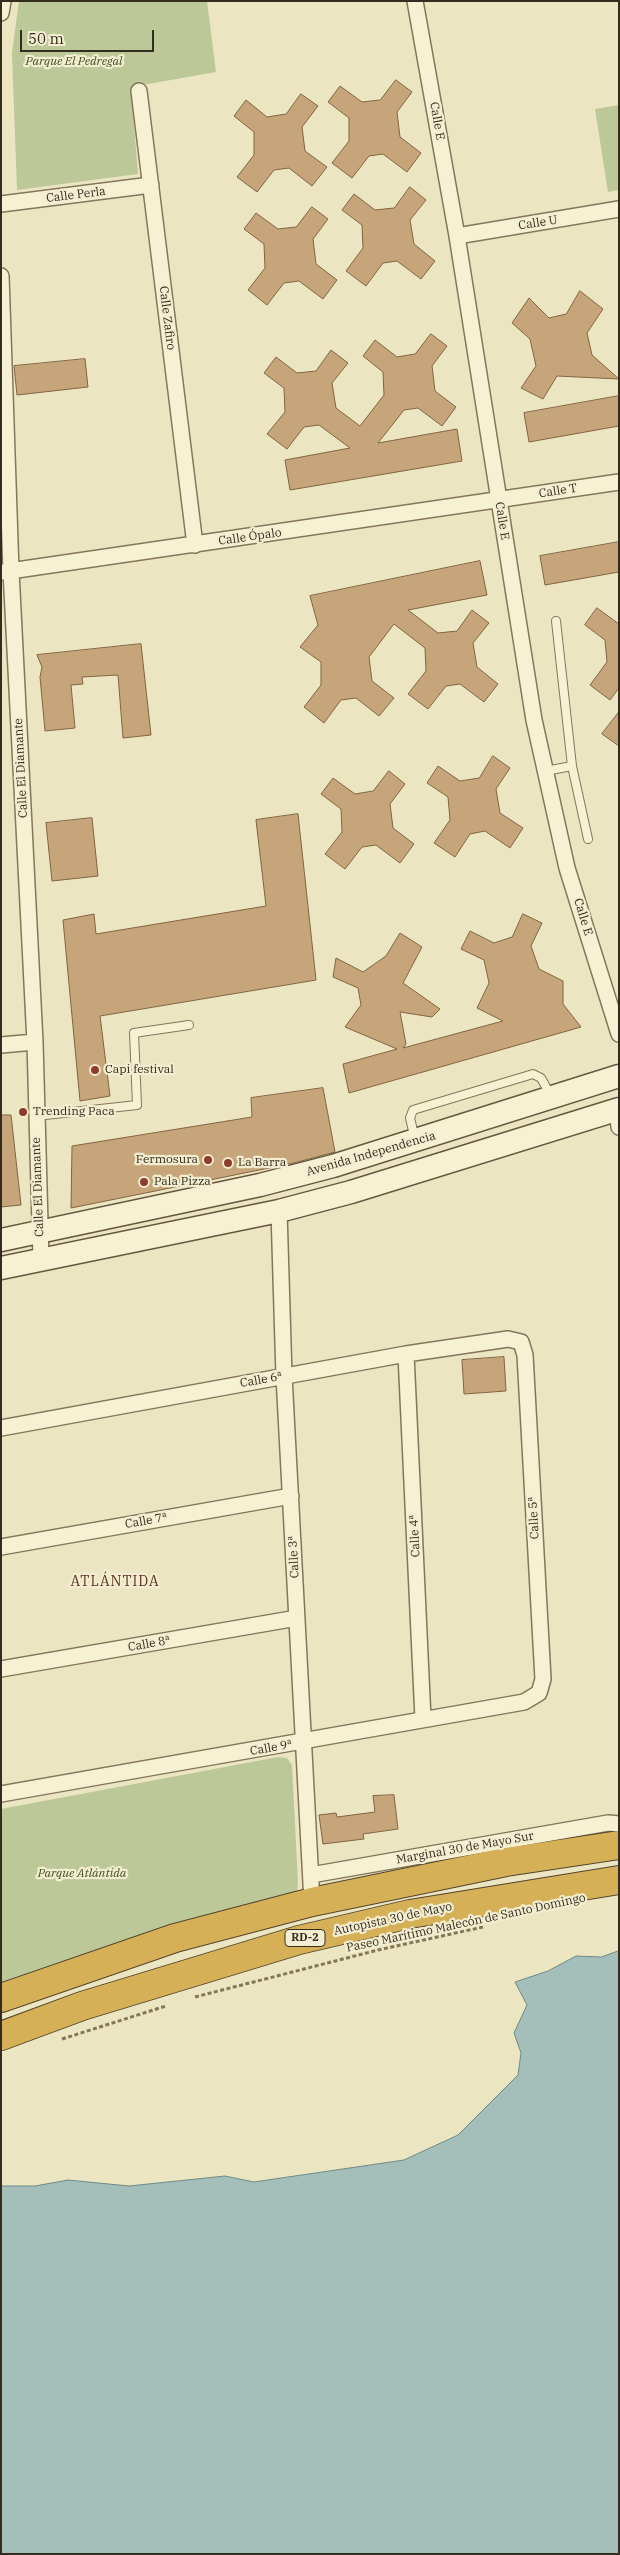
<!DOCTYPE html>
<html>
<head>
<meta charset="utf-8">
<style>
	body { margin:0 }
	#map { position:relative; width:620px; height:2555px; overflow:hidden; background:#ebe5c2; font-family:"IBM Plex Serif",serif }
	canvas { display:block }
	.frame { position:absolute; inset:0; border:2px solid #342c1e; pointer-events:none }
	.scale { position:absolute; left:20px; top:30px; width:134px; height:22px; box-sizing:border-box; border:2px solid #342c1e; border-top:0; padding-left:6px; font-size:15px; line-height:18px; white-space:nowrap; color:#342c1e; -webkit-text-stroke:4px #f3eed1; paint-order:stroke }
</style>
</head>
<body>
<div id="map">
<canvas width="620" height="2555"></canvas>
<div class="frame"></div>
<div class="scale">50 m</div>
</div>
<script>
const c = document.querySelector('canvas').getContext('2d');
c.lineJoin = 'round';
function paint(path, color) {
  c.fillStyle = color;
  c.fill(path, 'evenodd');
}
function strokePath(path, color, width, dash) {
  c.strokeStyle = color;
  c.lineWidth = width;
  c.lineCap = dash ? 'butt' : 'round';
  c.setLineDash(dash || []);
  c.stroke(path);
}
function drawText(font, color, halo, rows, align = 'center') {
  c.font = font + ' "IBM Plex Serif",serif';
  c.lineWidth = 4.5;
  c.setLineDash([]);
  c.textBaseline = 'middle';
  c.strokeStyle = halo;
  c.fillStyle = color;
  for (const [text, x, y, turn = 0] of rows) {
    c.save();
    c.translate(x, y);
    c.rotate((+turn || 0) * Math.PI / 180);
    c.textAlign = isNaN(turn) ? turn : align;
    if (halo) c.strokeText(text, 0, 0);
    c.fillText(text, 0, 0);
    c.restore();
  }
}
const green = new Path2D(`
	M 19,1 L 207,1 L 216,72 L 131,87 L 138,174 L 17,190 L 12,53 Z
	M 619,105 L 619,190 L 608,192 L 595,109 Z
	M 278,1757 L 287,1758 L 292,1765 L 298,1883 L 297,1892 L 292,1898 L 1,1986 L 1,1809 Z`);
const water = new Path2D(`
	M 619,1951 L 619,2554 L 1,2554 L 1,2186 L 35,2186 L 68,2180 L 129,2186 L 225,2176 L 254,2182 L 404,2160 L 458,2135 L 518,2075 L 521,2053 L 514,2033 L 527,2005 L 515,1982 L 548,1971 L 576,1956 L 601,1957 Z`);
const building = new Path2D(`
	M 396,80 L 412,92 L 397,112 L 400,137 L 421,153 L 407,172 L 383,154 L 369,156 L 352,178 L 332,163 L 349,141 L 349,118 L 328,102 L 340,86 L 362,102 L 380,100 Z
	M 301,94 L 318,106 L 302,127 L 305,151 L 327,167 L 312,186 L 289,168 L 274,170 L 257,192 L 237,177 L 254,155 L 254,132 L 234,116 L 246,100 L 267,117 L 286,114 Z
	M 410,187 L 426,200 L 410,220 L 414,244 L 435,261 L 421,279 L 397,261 L 383,263 L 366,286 L 346,271 L 363,248 L 362,225 L 342,210 L 354,194 L 375,210 L 394,208 Z
	M 312,207 L 328,219 L 313,239 L 316,264 L 337,280 L 323,299 L 299,281 L 284,283 L 267,305 L 248,290 L 265,268 L 264,244 L 244,229 L 256,213 L 278,229 L 296,227 Z
	M 580,291 L 603,309 L 587,333 L 592,355 L 619,379 L 557,376 L 543,399 L 521,388 L 536,366 L 530,339 L 512,323 L 529,298 L 549,318 L 566,314 Z
	M 431,334 L 447,346 L 432,366 L 435,391 L 456,407 L 442,426 L 418,408 L 404,410 L 378,443 L 457,429 L 462,461 L 290,490 L 285,460 L 350,448 L 319,425 L 304,427 L 287,449 L 267,434 L 285,412 L 284,388 L 264,373 L 276,357 L 297,373 L 316,371 L 331,350 L 348,363 L 332,383 L 336,408 L 360,426 L 384,395 L 383,372 L 363,356 L 375,340 L 397,357 L 415,354 Z
	M 85,359 L 88,387 L 17,395 L 14,366 Z
	M 619,396 L 619,426 L 529,442 L 524,413 Z
	M 619,542 L 619,572 L 545,585 L 540,556 Z
	M 480,561 L 487,595 L 408,610 L 438,633 L 457,631 L 472,610 L 489,623 L 473,643 L 477,667 L 498,684 L 484,702 L 460,684 L 446,686 L 428,709 L 408,694 L 426,671 L 425,648 L 394,624 L 369,657 L 372,681 L 394,698 L 379,716 L 356,698 L 341,700 L 324,723 L 304,707 L 321,685 L 321,662 L 300,647 L 318,625 L 310,596 Z
	M 597,608 L 619,624 L 619,688 L 610,700 L 590,685 L 607,662 L 605,640 L 585,625 Z
	M 141,644 L 151,735 L 123,738 L 118,675 L 82,677 L 83,684 L 71,685 L 75,728 L 45,731 L 40,677 L 42,667 L 37,655 Z
	M 619,712 L 619,746 L 602,734 Z
	M 493,756 L 510,768 L 496,789 L 500,813 L 523,828 L 510,848 L 485,831 L 470,834 L 455,857 L 434,843 L 450,820 L 448,797 L 427,783 L 438,766 L 460,781 L 479,778 Z
	M 389,771 L 405,784 L 390,804 L 393,828 L 414,844 L 400,863 L 376,845 L 362,847 L 345,869 L 325,854 L 342,832 L 341,809 L 321,794 L 333,778 L 355,794 L 373,791 Z
	M 298,814 L 316,980 L 100,1016 L 110,1096 L 80,1101 L 63,920 L 94,914 L 96,934 L 266,906 L 256,820 Z
	M 92,818 L 98,876 L 52,881 L 46,823 Z
	M 523,914 L 542,923 L 531,946 L 539,969 L 563,981 L 563,1004 L 581,1027 L 349,1093 L 343,1064 L 397,1049 L 345,1027 L 361,1005 L 358,988 L 333,977 L 336,958 L 363,972 L 386,956 L 400,933 L 422,947 L 403,983 L 440,1009 L 432,1017 L 400,1012 L 406,1044 L 403,1048 L 503,1021 L 477,1008 L 489,983 L 484,960 L 461,949 L 470,931 L 494,943 L 512,937 Z
	M 323,1088 L 335,1152 L 294,1163 L 71,1208 L 72,1146 L 252,1117 L 251,1098 Z
	M 1,1115 L 11,1115 L 21,1205 L 1,1207 Z
	M 504,1357 L 506,1391 L 464,1394 L 462,1360 Z
	M 394,1795 L 398,1829 L 363,1834 L 364,1839 L 323,1844 L 319,1815 L 336,1813 L 337,1817 L 375,1812 L 373,1796 Z`);
const path = new Path2D(`
	M 195,1997 L 378,1950 L 483,1927
	M 62,2039 L 166,2006`);
const lane = new Path2D(`
	M 556,621 L 572,766
	M 545,771 L 572,766 L 588,839
	M 36,1116 L 137,1105 L 134,1033 L 189,1025
	M 415,1139 L 410,1118 L 413,1110 L 533,1074 L 541,1078 L 551,1096`);
const street = new Path2D(`
	M 415,1 L 457,236 L 534,720 L 567,868 L 619,1034
	M 1,13 L 3,1
	M 139,91 L 195,545
	M 1,204 L 151,185
	M 457,236 L 619,209
	M 1,276 L 11,571 L 35,1042 L 41,1260
	M 3,572 L 619,482
	M 1,1045 L 35,1042
	M 617,1110 L 619,1127
	M 279,1211 L 284,1376 L 312,1902
	M 406,1354 L 423,1719
	M 1,1428 L 406,1354 L 508,1339 L 521,1342 L 525,1355 L 543,1679 L 539,1693 L 524,1702 L 1,1794
	M 1,1547 L 291,1496
	M 1,1669 L 297,1618
	M 311,1875 L 608,1823 L 619,1824`);
const secondary = new Path2D(`
	M 1,1240 L 260,1185 L 333,1166 L 619,1076
	M 1,1268 L 279,1211 L 351,1192 L 619,1109`);
const highway = new Path2D(`
	M 1,1998 L 175,1938 L 312,1902 L 506,1862 L 619,1845
	M 1,2036 L 82,2006 L 299,1940 L 410,1914 L 619,1880`);
const markers = [
	[95,1070,5,"#8f3b2e"],
	[23,1112,5,"#8f3b2e"],
	[208,1160,5,"#8f3b2e"],
	[228,1163,5,"#8f3b2e"],
	[144,1182,5,"#8f3b2e"]
];
const shields = [
	[305,1938,40]
];
const shieldNames = [
	["RD-2",305,1938]
];
const parkNames = [
	["Parque El Pedregal",74,62],
	["Parque Atlántida",82,1874]
];
const streetNames = [
	["Calle E",437,121,80],
	["Calle Perla",76,195,-7],
	["Calle U",538,223,-9],
	["Calle Zafiro",167,318,83],
	["Calle T",558,491,-9],
	["Calle E",502,521,81],
	["Calle Ópalo",250,537,-8],
	["Calle El Diamante",21,768,-93],
	["Calle E",583,917,73],
	["Avenida Independencia",371,1154,-16],
	["Calle El Diamante",38,1187,-92],
	["Calle 6ª",261,1380,-10],
	["Calle 5ª",534,1518,-93],
	["Calle 7ª",146,1521,-10],
	["Calle 4ª",415,1536,-93],
	["Calle 3ª",294,1557,-93],
	["Calle 8ª",149,1644,-10],
	["Calle 9ª",271,1748,-10],
	["Marginal 30 de Mayo Sur",465,1848,-10],
	["Autopista 30 de Mayo",393,1919,-12],
	["Paseo Marítimo Malecón de Santo Domingo",466,1923,-12]
];
const poiNames = [
	["Capi festival",105,1070],
	["Trending Paca",33,1112],
	["Fermosura",198,1160,"right"],
	["La Barra",238,1163],
	["Pala Pizza",154,1182]
];
const neighbourhoodNames = [
	["ATLÁNTIDA",115,1582]
];
paint(green, '#bcc897');
paint(water, '#a4beba');
strokePath(water, '#6c8b88', 1);
paint(building, '#c7a57a');
strokePath(building, '#816441', 1);
strokePath(lane, '#84765a', 10);
strokePath(street, '#84765a', 18);
strokePath(secondary, '#65573d', 25);
strokePath(highway, '#52442e', 30);
strokePath(path, '#84765a', 3, [4, 2.5]);
strokePath(lane, '#f7f1d4', 8);
strokePath(street, '#f7f1d4', 15);
strokePath(secondary, '#f7f1d4', 22);
strokePath(highway, '#d6b057', 28);
for (const [x, y, r, color] of markers) {
  const dot = new Path2D();
  dot.arc(x, y, r, 0, 2 * Math.PI);
  c.fillStyle = color;
  c.fill(dot);
  strokePath(dot, '#f3eed1', 2);
}
for (const [x, y, w] of shields) {
  const box = new Path2D();
  box.roundRect(x - w / 2, y - 8.5, w, 17, 4);
  c.fillStyle = '#f3eed1';
  c.fill(box);
  strokePath(box, '#342c1e', 1);
}
drawText('bold 11px', '#342c1e', null, shieldNames);
drawText('italic 12px', '#3f5025', '#f3eed1', parkNames);
drawText('12px', '#342c1e', '#f3eed1', streetNames);
drawText('12px', '#342c1e', '#f3eed1', poiNames, 'left');
c.letterSpacing = '1px';
drawText('14px', '#5e351f', '#f3eed1', neighbourhoodNames);
c.letterSpacing = '0px';
</script>
</body>
</html>
